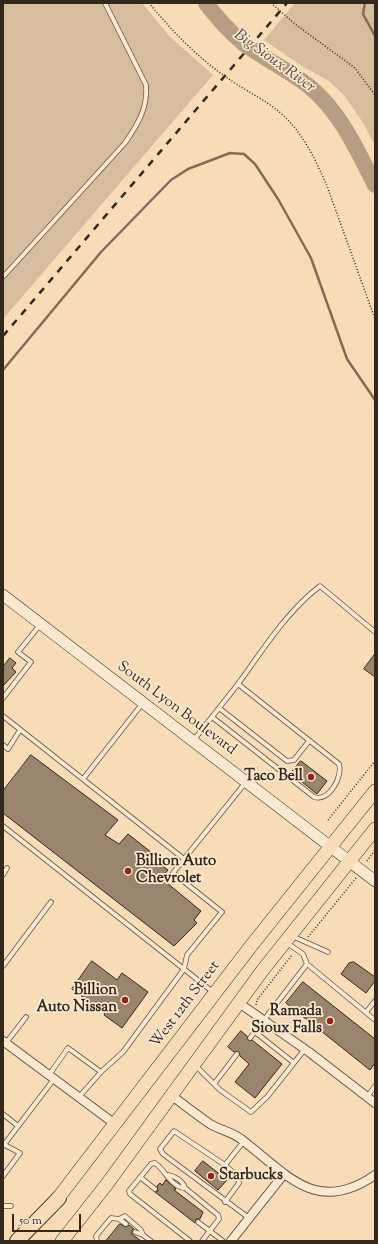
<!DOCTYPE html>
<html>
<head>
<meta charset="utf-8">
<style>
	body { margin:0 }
	#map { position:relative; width:378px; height:1244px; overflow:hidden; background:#f7dcb7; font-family:"Sorts Mill Goudy",serif }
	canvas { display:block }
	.frame { position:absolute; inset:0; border:4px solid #34271c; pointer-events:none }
	.scale { position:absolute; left:12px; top:1214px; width:69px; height:18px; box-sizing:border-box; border:2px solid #34271c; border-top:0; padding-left:5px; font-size:12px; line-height:14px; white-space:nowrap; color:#34271c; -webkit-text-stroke:3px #fae8d0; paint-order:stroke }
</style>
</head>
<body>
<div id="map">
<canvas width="378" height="1244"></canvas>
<div class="frame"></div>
<div class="scale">50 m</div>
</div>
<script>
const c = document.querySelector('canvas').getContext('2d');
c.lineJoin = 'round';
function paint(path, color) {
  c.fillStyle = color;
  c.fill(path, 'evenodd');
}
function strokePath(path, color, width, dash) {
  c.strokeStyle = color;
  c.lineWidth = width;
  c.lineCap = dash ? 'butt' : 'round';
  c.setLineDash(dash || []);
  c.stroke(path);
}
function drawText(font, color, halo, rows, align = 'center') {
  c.font = font + ' "Sorts Mill Goudy",serif';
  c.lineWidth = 3.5;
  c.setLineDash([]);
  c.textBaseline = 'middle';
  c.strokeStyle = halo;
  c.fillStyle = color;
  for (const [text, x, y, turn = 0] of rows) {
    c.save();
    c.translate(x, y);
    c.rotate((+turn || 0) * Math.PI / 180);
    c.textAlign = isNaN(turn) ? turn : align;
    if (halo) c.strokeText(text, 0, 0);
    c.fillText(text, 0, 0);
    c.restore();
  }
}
const green = new Path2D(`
	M 3,3 L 142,3 L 169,36 L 213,75 L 3,319 Z
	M 295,3 L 375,3 L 375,145 L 362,121 L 343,94 L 329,81 L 302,66 L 264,40 Z`);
const stream = new Path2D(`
	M 365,3 L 363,14 L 375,36
	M 3,370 L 101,252 L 171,180 L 188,169 L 230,153 L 244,154 L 255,164 L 278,199 L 311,258 L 347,359 L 375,400`);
const river = new Path2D(`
	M 206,3 C 217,18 229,31 243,43 C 264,59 289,70 310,87 C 341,113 357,150 375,185`);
const building = new Path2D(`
	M 375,654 L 375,677 L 364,669 Z
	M 10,658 L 16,663 L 12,668 L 16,672 L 3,686 L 3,667 Z
	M 31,755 L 118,820 L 105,835 L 119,844 L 128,834 L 161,860 L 158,863 L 168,870 L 161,878 L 201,911 L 194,920 L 197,923 L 174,946 L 3,813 L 3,791 Z
	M 301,761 L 327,781 L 317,794 L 291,773 Z
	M 92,961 L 117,980 L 122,973 L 148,992 L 122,1028 L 104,1015 L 105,1013 L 72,989 Z
	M 354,962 L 375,977 L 375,981 L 366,993 L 341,974 L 349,963 Z
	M 303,982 L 375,1039 L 375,1063 L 370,1070 L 286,1003 Z
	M 241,1031 L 247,1036 L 248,1040 L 252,1040 L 282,1064 L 255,1098 L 235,1082 L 249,1064 L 240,1056 L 239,1052 L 234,1052 L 228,1047 Z
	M 203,1161 L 227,1180 L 218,1190 L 195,1171 Z
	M 166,1180 L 176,1189 L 174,1190 L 203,1212 L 200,1219 L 196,1219 L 195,1223 L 155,1192 L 158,1191 L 157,1186 L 160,1183 L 162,1185 Z
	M 120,1224 L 126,1227 L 129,1225 L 134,1229 L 132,1230 L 132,1234 L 141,1241 L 106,1241 Z`);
const path = new Path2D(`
	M 149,3 C 171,30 197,57 226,77 C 245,91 269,101 286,118 C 305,137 317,163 327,186 L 375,319
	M 271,3 L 295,24 L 355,68 L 375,95
	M 328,820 L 375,761
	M 367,861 L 375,850
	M 308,937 L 356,878
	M 256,1005 L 257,1000 L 292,955`);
const lane = new Path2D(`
	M 3,277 L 125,143 C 138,124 148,108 146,85 L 105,3
	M 238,684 C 263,650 286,612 320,586 L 375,632
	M 3,698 L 31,662 L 18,652 L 40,625
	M 219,708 L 287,761 L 294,760 L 309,741
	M 3,716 L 184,859 L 173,873 L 222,912 L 187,955 L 184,969 L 123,1052 L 101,1072
	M 193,741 L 238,684 L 339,764 C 343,777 329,802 314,797 L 212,717
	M 3,745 L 8,749 L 20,730
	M 83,779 L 142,704
	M 3,826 L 213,992
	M 184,859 L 246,782
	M 3,875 L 7,868
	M 292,936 L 328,952
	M 287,943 L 303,954 L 307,964 L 375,1020
	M 3,966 L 51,902
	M 366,1012 L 375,1001
	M 255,1032 L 294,1063
	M 250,1038 L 307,964
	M 6,1043 L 26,1017
	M 196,1066 L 220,1090 L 251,1112 L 267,1097 L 305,1049
	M 49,1075 L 68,1048 L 101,1072 L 79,1097
	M 214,1084 L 237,1054
	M 367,1097 L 375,1086
	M 3,1114 L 18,1126
	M 244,1141 L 225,1165 L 174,1131 L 160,1149 L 163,1154 L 249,1218
	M 3,1144 L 20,1153 L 3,1176
	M 3,1146 L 54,1079
	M 225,1165 L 237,1176 L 239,1183 L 225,1202
	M 168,1175 C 175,1176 183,1181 185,1188 L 218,1215 L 219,1219 L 202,1241
	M 140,1177 L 155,1189
	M 185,1188 C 172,1188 165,1170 155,1163 L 151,1164 L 129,1191 L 130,1194 L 190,1241
	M 3,1206 L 11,1206
	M 119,1219 L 125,1216 L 141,1230 L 143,1235
	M 198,1222 L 223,1241
	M 135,1232 L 143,1235 L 151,1241
	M 97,1241 L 96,1236 L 111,1218 L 119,1219 L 126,1224`);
const street = new Path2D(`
	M 239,1003 L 309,1052 L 375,1103
	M 3,1041 L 115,1124
	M 171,1095 C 184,1105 197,1115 210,1124 C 220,1130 232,1132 241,1139 C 287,1174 316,1216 375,1175
	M 231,1241 L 284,1174`);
const secondary = new Path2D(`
	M 3,595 L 375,881`);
const primary = new Path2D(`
	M 52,1206 L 251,946 L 375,791
	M 62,1241 L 107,1184 L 262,971 L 375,829`);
const highway = new Path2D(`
	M 17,1241 L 59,1198`);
const rail = new Path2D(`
	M 3,336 L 287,3`);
const markers = [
	[311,777,4,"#8f2418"],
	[128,871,4,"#8f2418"],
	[125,1000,4,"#8f2418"],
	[330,1021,4,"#8f2418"],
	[211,1176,4,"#8f2418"]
];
const streetNames = [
	["South Lyon Boulevard",176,709,37],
	["West 12th Street",186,1005,-53]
];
const poiNames = [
	["Taco Bell",303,777],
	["Billion Auto",136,862,"left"],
	["Chevrolet",136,879,"left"],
	["Billion",117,991],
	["Auto Nissan",117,1008],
	["Ramada",322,1012],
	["Sioux Falls",322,1029],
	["Starbucks",219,1176,"left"]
];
const waterNames = [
	["Big Sioux River",274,62,36]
];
paint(green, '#d6bd9d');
strokePath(stream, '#816e59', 2.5);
strokePath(river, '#b59e82', 16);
paint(building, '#99856d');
strokePath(building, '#34271c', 1);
strokePath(lane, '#655443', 5.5);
strokePath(street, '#655443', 10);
strokePath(secondary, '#34271c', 12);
strokePath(primary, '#34271c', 14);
strokePath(highway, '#34271c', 16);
strokePath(path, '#34271c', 1.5, [1, 2]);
strokePath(lane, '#fae8d0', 4);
strokePath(street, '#fae8d0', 8);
strokePath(secondary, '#fae8d0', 11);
strokePath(primary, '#f7dcb7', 13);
strokePath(highway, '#f7dcb7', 14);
strokePath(rail, '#34271c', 2.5, [7, 7]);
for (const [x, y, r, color] of markers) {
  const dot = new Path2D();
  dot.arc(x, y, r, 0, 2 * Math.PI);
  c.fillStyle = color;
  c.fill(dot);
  strokePath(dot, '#fae8d0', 1.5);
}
drawText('15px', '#34271c', '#fae8d0', streetNames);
drawText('bold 15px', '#34271c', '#fae8d0', poiNames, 'right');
drawText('italic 16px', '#5b4b3b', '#fae8d0', waterNames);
</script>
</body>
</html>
